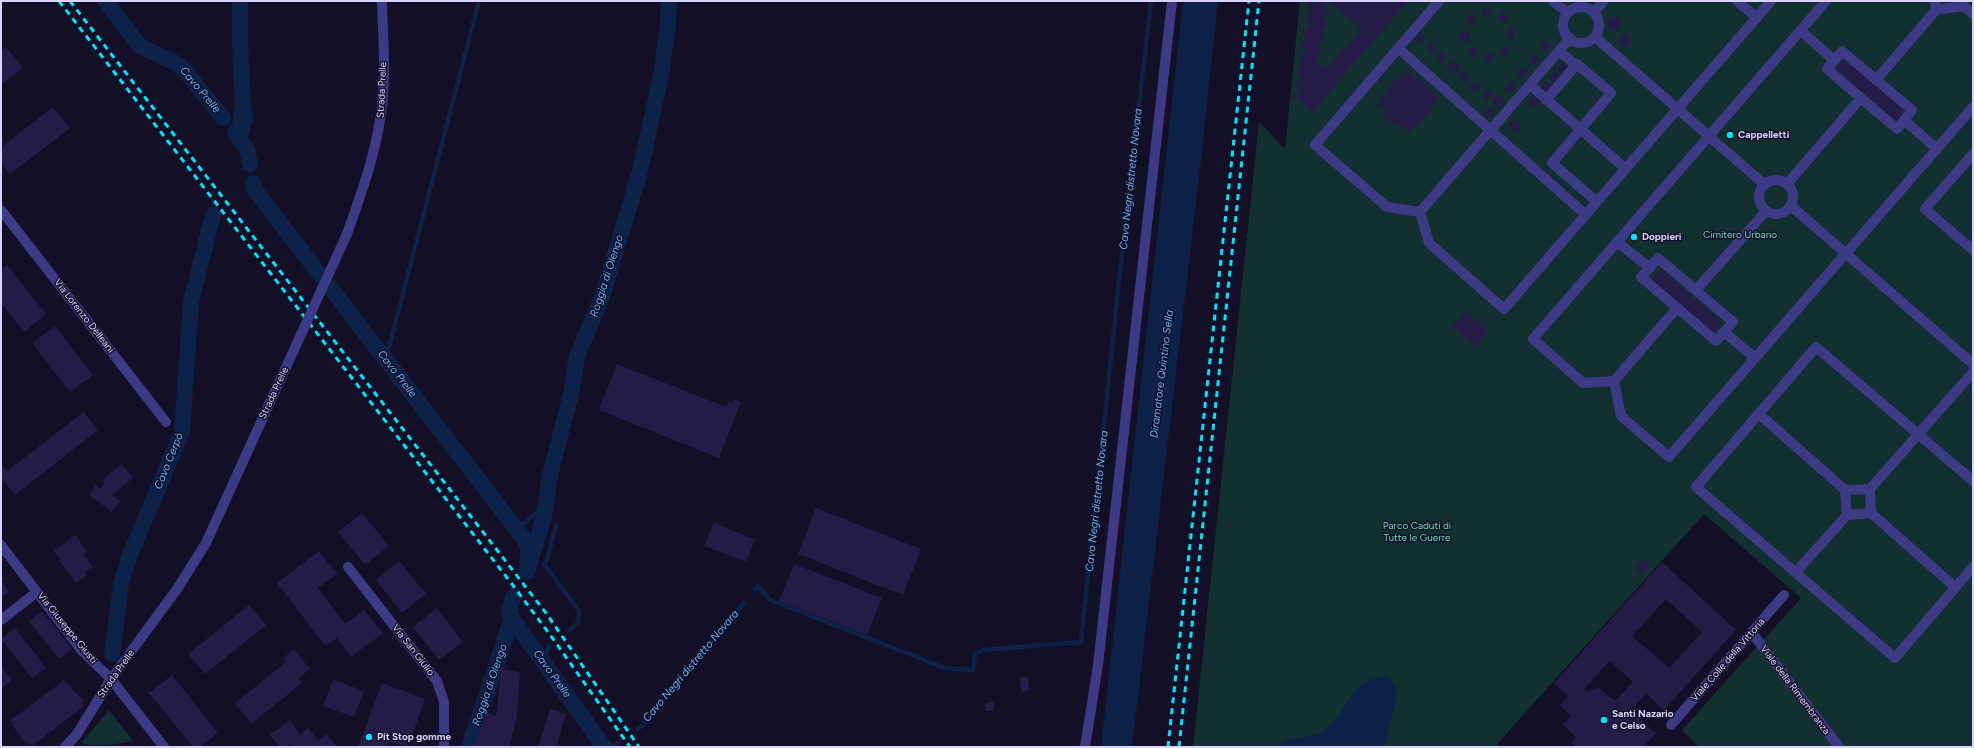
<!DOCTYPE html>
<html>
<head>
<meta charset="utf-8">
<style>
	body { margin:0 }
	#map { position:relative; width:1974px; height:748px; overflow:hidden; background:#130f26; font-family:Figtree,sans-serif }
	canvas { display:block }
	.frame { position:absolute; inset:0; border:2px solid #d9d4ff; pointer-events:none }
</style>
</head>
<body>
<div id="map">
<canvas width="1974" height="748"></canvas>
<div class="frame"></div>
</div>
<script>
const c = document.querySelector('canvas').getContext('2d');
c.lineJoin = 'round';
function paint(path, color) {
  c.fillStyle = color;
  c.fill(path, 'evenodd');
}
function strokePath(path, color, width, dash) {
  c.strokeStyle = color;
  c.lineWidth = width;
  c.lineCap = dash ? 'butt' : 'round';
  c.setLineDash(dash || []);
  c.stroke(path);
}
function drawText(font, color, halo, rows, align = 'center') {
  c.font = font + ' Figtree,sans-serif';
  c.lineWidth = 3;
  c.setLineDash([]);
  c.textBaseline = 'middle';
  c.strokeStyle = halo;
  c.fillStyle = color;
  for (const [text, x, y, turn = 0] of rows) {
    c.save();
    c.translate(x, y);
    c.rotate((+turn || 0) * Math.PI / 180);
    c.textAlign = isNaN(turn) ? turn : align;
    if (halo) c.strokeText(text, 0, 0);
    c.fillText(text, 0, 0);
    c.restore();
  }
}
const green = new Path2D(`
	M 1300,1 L 1973,1 L 1973,747 L 1699,747 L 1682,730 L 1801,598 L 1704,514 L 1497,744 L 1499,747 L 1193,747 L 1259,122 L 1285,149 Z
	M 109,710 L 133,741 C 116,744 96,748 81,743 Z`);
const water = new Path2D(`
	M 1183,1 L 1218,1 L 1200,169 L 1132,747 L 1101,747 Z
	M 1388,676 C 1392,680 1395,684 1396,689 C 1398,698 1387,738 1383,747 L 1276,747 C 1288,733 1311,741 1325,730 C 1352,708 1346,680 1388,676 Z`);
const stream = new Path2D(`
	M 243,107 L 251,113 L 251,116 L 244,144
	M 386,359 L 479,1
	M 556,525 L 547,560 L 544,564 L 579,611 L 578,623 L 569,630
	M 517,529 L 545,506
	M 755,589 L 758,586 L 770,600 L 945,668 L 973,670 L 975,654 L 983,650 L 1081,642 L 1122,253 L 1151,1
	M 543,660 L 549,646
	M 638,729 L 644,724 L 744,603
	M 612,747 L 618,743`);
const canal = new Path2D(`
	M 105,1 L 140,46 L 180,65 L 223,118
	M 240,126 L 243,107 L 240,43 L 240,1
	M 235,133 L 247,149 L 250,164
	M 253,183 L 254,189 L 525,540 L 529,549 L 527,561
	M 527,572 L 544,516 L 550,475 L 571,394 L 577,356 L 602,297 L 640,171 L 661,75 L 668,23 L 669,1
	M 513,597 L 509,613 L 511,617 L 604,747
	M 112,654 L 121,584 L 130,555 L 182,432 L 191,301 L 213,215
	M 469,747 L 510,624`);
const building = new Path2D(`
	M 1309,1 L 1408,1 L 1312,112 L 1293,96 L 1300,89 L 1294,84 L 1302,75 L 1296,70 L 1303,62 L 1299,59 L 1306,51 L 1300,45 L 1307,37 L 1302,32 L 1310,24 L 1304,19 L 1311,11 L 1305,5 ZM 1328,1 L 1361,29 L 1326,69 L 1316,60 L 1322,52 L 1317,47 L 1325,38 L 1320,34 L 1328,25 L 1322,19 L 1329,11 L 1323,6 Z
	M 1490,8 L 1491,15 L 1482,16 L 1482,9 Z
	M 1503,12 L 1509,18 L 1504,23 L 1497,17 Z
	M 1470,14 L 1477,19 L 1471,26 L 1465,20 Z
	M 1619,17 L 1620,29 L 1608,30 L 1607,18 Z
	M 1513,28 L 1514,38 L 1507,38 L 1507,29 Z
	M 1419,32 L 1426,38 L 1420,44 L 1414,38 Z
	M 1460,32 L 1469,32 L 1470,42 L 1461,42 Z
	M 1625,33 L 1633,40 L 1626,49 L 1617,41 Z
	M 1546,41 L 1551,46 L 1546,53 L 1540,47 Z
	M 1430,43 L 1436,48 L 1432,53 L 1426,48 Z
	M 1505,45 L 1511,50 L 1506,56 L 1500,51 Z
	M 6,47 L 23,68 L 1,85 L 1,51 Z
	M 1473,47 L 1479,52 L 1473,58 L 1468,53 Z
	M 1441,52 L 1447,57 L 1443,63 L 1436,58 Z
	M 1493,54 L 1494,61 L 1486,62 L 1485,55 Z
	M 1534,54 L 1540,59 L 1534,66 L 1528,61 Z
	M 1845,58 L 1906,110 L 1897,121 L 1836,68 Z
	M 1452,61 L 1460,67 L 1454,74 L 1446,67 Z
	M 1562,62 L 1568,67 L 1563,74 L 1557,68 Z
	M 1522,67 L 1528,72 L 1522,79 L 1516,74 Z
	M 1409,69 L 1414,77 L 1415,75 L 1431,89 L 1430,92 L 1438,96 L 1429,112 L 1409,133 L 1402,124 L 1396,127 L 1383,116 L 1385,109 L 1377,105 L 1393,82 Z
	M 1464,70 L 1470,76 L 1465,82 L 1459,76 Z
	M 1554,72 L 1560,77 L 1554,83 L 1548,78 Z
	M 1475,80 L 1482,86 L 1476,92 L 1469,86 Z
	M 1510,81 L 1516,86 L 1510,93 L 1504,88 Z
	M 1546,81 L 1552,86 L 1547,92 L 1541,87 Z
	M 1486,90 L 1492,95 L 1487,101 L 1481,96 Z
	M 1498,94 L 1505,100 L 1499,108 L 1492,102 Z
	M 1534,95 L 1540,100 L 1534,107 L 1528,102 Z
	M 53,107 L 70,128 L 10,174 L 1,163 L 1,147 Z
	M 1493,108 L 1494,116 L 1485,117 L 1485,109 Z
	M 1518,120 L 1521,130 L 1512,133 L 1509,123 Z
	M 7,265 L 46,314 L 24,332 L 1,303 L 1,270 Z
	M 1661,269 L 1722,323 L 1713,333 L 1652,279 Z
	M 1466,311 L 1488,331 L 1474,347 L 1452,327 Z
	M 55,326 L 93,375 L 70,392 L 32,343 Z
	M 617,364 L 726,407 L 728,402 L 732,403 L 734,399 L 741,402 L 719,458 L 599,410 Z
	M 84,412 L 98,430 L 15,495 L 1,477 L 1,464 L 7,471 Z
	M 122,464 L 133,478 L 112,495 L 120,501 L 112,512 L 89,495 L 96,485 L 100,489 L 105,483 L 102,480 Z
	M 816,508 L 921,549 L 903,595 L 798,554 Z
	M 362,513 L 389,546 L 365,565 L 338,532 Z
	M 714,522 L 755,540 L 746,562 L 704,546 Z
	M 75,535 L 87,552 L 83,554 L 93,567 L 85,572 L 87,575 L 76,583 L 59,561 L 61,560 L 54,551 Z
	M 319,551 L 337,574 L 318,588 L 345,624 L 364,610 L 383,633 L 351,657 L 337,638 L 325,646 L 277,583 Z
	M 1643,559 L 1651,566 L 1642,575 L 1635,568 Z
	M 399,561 L 426,594 L 402,613 L 376,580 Z
	M 1662,562 L 1736,630 L 1664,710 L 1646,694 L 1630,710 L 1656,733 L 1643,747 L 1576,747 L 1571,743 L 1576,737 L 1563,725 L 1571,716 L 1560,705 L 1568,696 L 1554,683 ZM 1666,599 L 1702,632 L 1669,668 L 1632,636 ZM 1610,661 L 1633,682 L 1615,701 L 1598,687 L 1588,692 L 1584,689 Z
	M 794,564 L 882,598 L 867,635 L 779,601 Z
	M 1,575 L 4,579 L 2,581 L 9,592 L 1,598 Z
	M 249,605 L 266,625 L 205,674 L 188,654 Z
	M 437,608 L 463,642 L 439,660 L 413,627 Z
	M 42,611 L 72,649 L 59,659 L 29,621 Z
	M 15,628 L 46,668 L 32,678 L 1,639 Z
	M 294,649 L 310,669 L 298,679 L 302,683 L 251,724 L 235,703 L 286,662 L 283,658 Z
	M 1,666 L 12,680 L 1,689 Z
	M 501,669 L 520,672 L 517,717 L 509,747 L 475,747 L 487,712 L 495,716 L 497,712 Z
	M 172,675 L 218,733 L 200,747 L 193,747 L 149,693 Z
	M 1020,677 L 1028,677 L 1029,691 L 1021,692 Z
	M 333,679 L 364,691 L 354,717 L 323,706 Z
	M 64,680 L 84,701 L 82,702 L 84,706 L 32,746 L 29,743 L 27,745 L 12,725 L 14,724 L 11,720 Z
	M 382,683 L 425,699 L 408,747 L 389,742 L 387,747 L 358,747 Z
	M 994,702 L 994,711 L 986,711 L 985,703 Z
	M 550,709 L 566,714 L 556,747 L 538,747 Z
	M 290,720 L 300,734 L 308,728 L 318,741 L 327,734 L 337,747 L 293,747 L 291,743 L 286,747 L 280,747 L 270,735 Z`);
const minor = new Path2D(`
	M 1439,1 L 1315,145 L 1387,207 L 1420,212 L 1429,243 L 1504,309 L 1771,1
	M 1553,1 L 1568,13
	M 1737,1 L 1757,18
	M 1826,1 L 1533,339 L 1583,383 L 1614,381 L 1621,416 L 1669,457 L 1973,107
	M 1935,1 L 1936,10 L 1964,6 L 1973,14
	M1563 25a18 18 0 1 1 36 0a18 18 0 1 1-36 0Z
	M 1594,12 L 1604,1
	M 1801,31 L 1834,60
	M 1595,37 L 1765,185
	M 1398,48 L 1586,215
	M 1559,51 L 1576,65
	M 1842,51 L 1912,110 L 1897,129 L 1827,69 Z
	M 1876,80 L 1936,10
	M 1530,85 L 1626,169
	M 1546,100 L 1577,64 L 1611,93 L 1552,163 L 1597,202
	M 1904,120 L 1937,149
	M 1973,154 L 1925,209 L 1973,250
	M1759 197a17 17 0 1 1 34 0a17 17 0 1 1-34 0Z
	M 1787,184 L 1861,98
	M 1791,206 L 1973,364
	M 1,210 L 166,422
	M 1420,212 L 1570,38
	M 347,234 C 360,197 374,159 380,120 C 387,81 383,40 382,1
	M 1617,242 L 1650,268
	M 1658,258 L 1733,322 L 1716,341 L 1641,277 Z
	M 1696,290 L 1766,211
	M 1724,332 L 1755,358
	M 1614,381 L 1677,308
	M 1759,414 L 1845,490
	M 1973,481 L 1816,347 L 1696,487 L 1895,658 L 1973,567
	M 1870,489 L 1973,372
	M 1871,513 L 1955,587
	M 1,545 L 82,651 L 111,679 L 164,747
	M 348,567 L 437,681 L 444,702 L 444,747
	M 1796,572 L 1847,515 L 1871,513 L 1870,489 L 1845,490 L 1847,515
	M 1,620 L 37,592
	M 1752,633 L 1839,747
	M 1671,725 L 1784,595
	M 65,747 L 77,734 L 111,679 L 177,589 L 206,543 L 271,400
	M 1085,747 L 1098,665 L 1172,1`);
const rail = new Path2D(`
	M 59,1 L 512,584 L 551,636 L 630,747
	M 70,1 L 546,613 L 639,747
	M 1168,747 L 1249,1
	M 1179,747 L 1259,1`);
const minorBridge = new Path2D(`
	M 271,400 L 347,234`);
const markers = [
	[1730,135,4,"#00e5ff"],
	[1634,237,4,"#00e5ff"],
	[1604,720,4,"#00e5ff"],
	[369,737,4,"#00e5ff"]
];
const streetNames = [
	["Strada Prelle",382,90,-87],
	["Via Lorenzo Delleani",84,316,52],
	["Strada Prelle",274,393,-65],
	["Via Giuseppe Giusti",67,628,51],
	["Via San Giulio",413,650,52],
	["Viale Colle della Vittoria",1728,660,-49],
	["Strada Prelle",116,674,-55],
	["Viale della Rimembranza",1795,690,53]
];
const poiNames = [
	["Cappelletti",1738,135],
	["Doppieri",1642,237],
	["Santi Nazario",1612,714],
	["e Celso",1612,726],
	["Pit Stop gomme",377,737]
];
const parkNames = [
	["Cimitero Urbano",1740,235],
	["Parco Caduti di",1417,526],
	["Tutte le Guerre",1417,538]
];
const waterNames = [
	["Cavo Prelle",200,90,50],
	["Cavo Negri distretto Novara",1131,179,-84],
	["Roggia di Olengo",607,276,-72],
	["Cavo Prelle",397,374,52],
	["Diramatore Quintino Sella",1162,374,-83],
	["Cavo Cerpò",169,461,-68],
	["Cavo Negri distretto Novara",1097,501,-84],
	["Cavo Negri distretto Novara",691,666,-50],
	["Cavo Prelle",552,674,54],
	["Roggia di Olengo",490,685,-71]
];
paint(green, '#12302f');
paint(water, '#0c2248');
strokePath(stream, '#0c2248', 4.5);
strokePath(canal, '#0c2248', 16);
paint(building, '#241b47');
strokePath(minor, '#3d3a85', 10);
strokePath(rail, '#00e5ff', 3, [6, 5]);
strokePath(minorBridge, '#3d3a85', 10);
for (const [x, y, r, color] of markers) {
  const dot = new Path2D();
  dot.arc(x, y, r, 0, 2 * Math.PI);
  c.fillStyle = color;
  c.fill(dot);
  strokePath(dot, '#130f26', 1.5);
}
drawText('10px', '#d9d4ff', '#130f26', streetNames);
drawText('bold 10px', '#d9d4ff', '#130f26', poiNames, 'left');
drawText('10px', '#5fe0c0', '#130f26', parkNames);
drawText('italic 11px', '#62b6ff', '#130f26', waterNames);
</script>
</body>
</html>
